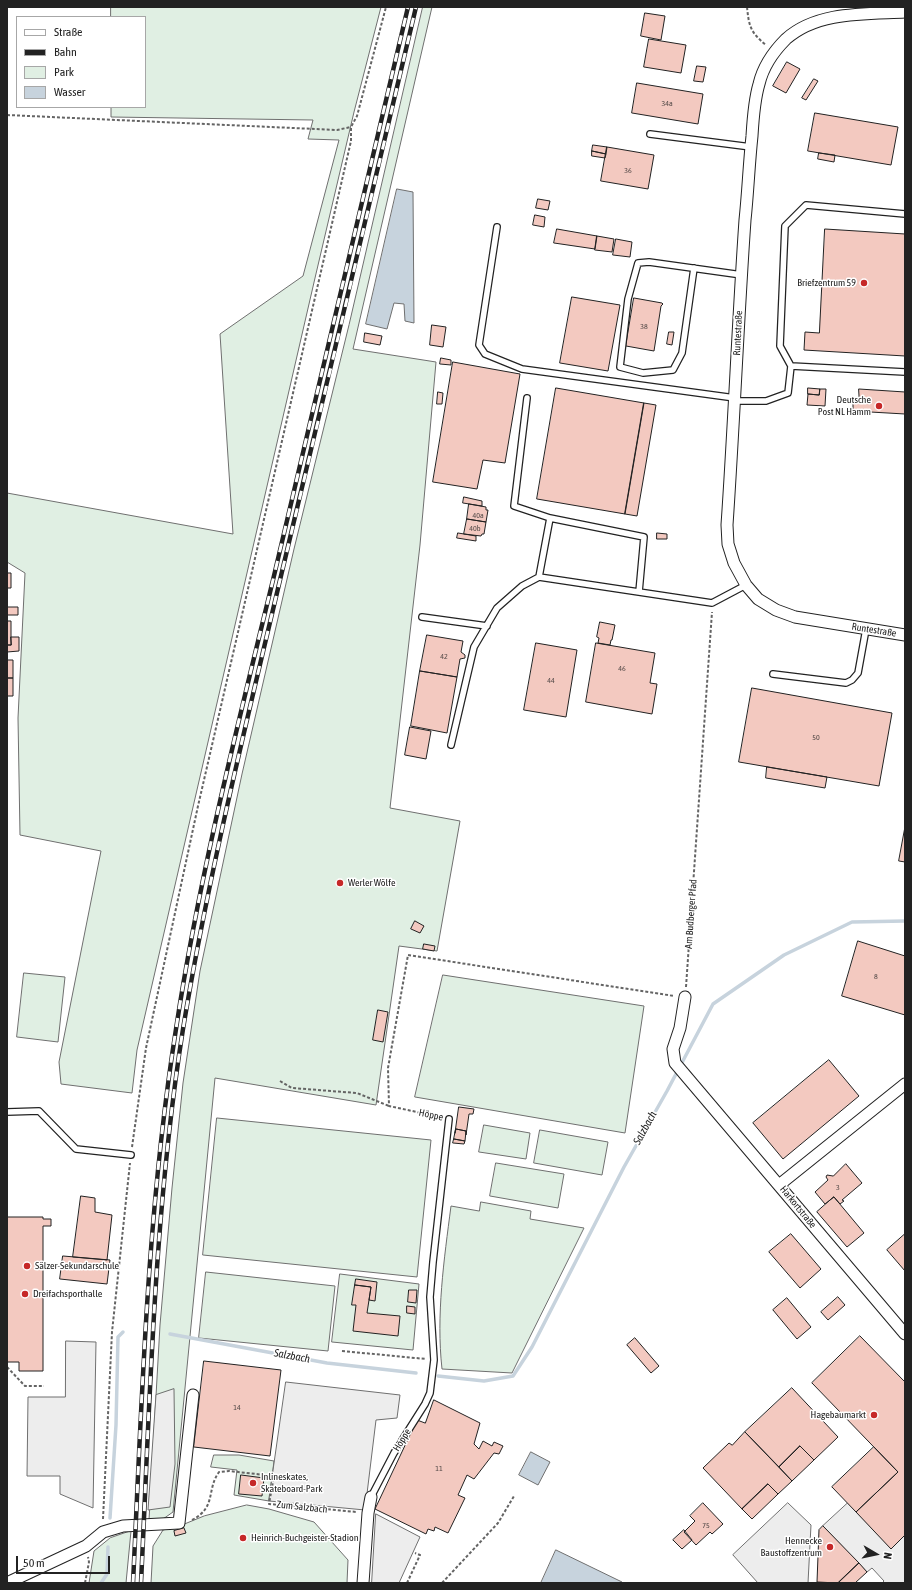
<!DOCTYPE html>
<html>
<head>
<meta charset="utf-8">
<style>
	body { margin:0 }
	#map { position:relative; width:912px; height:1590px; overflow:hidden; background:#fff; font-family:"Asap Condensed",sans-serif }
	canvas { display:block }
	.frame { position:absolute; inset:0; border:8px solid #222; pointer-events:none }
	.legend { position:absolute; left:16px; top:16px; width:130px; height:92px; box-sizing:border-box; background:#fff; border:1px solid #a7a7a7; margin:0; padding:5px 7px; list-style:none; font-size:12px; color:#222 }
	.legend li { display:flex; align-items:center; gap:8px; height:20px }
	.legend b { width:20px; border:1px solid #a7a7a7 }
	.north { position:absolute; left:856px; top:1534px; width:40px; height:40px; -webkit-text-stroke:3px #fff; paint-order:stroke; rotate:99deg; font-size:11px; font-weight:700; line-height:16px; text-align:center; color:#222 }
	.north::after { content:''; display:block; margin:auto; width:14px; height:18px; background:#222; clip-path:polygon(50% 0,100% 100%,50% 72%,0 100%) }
	.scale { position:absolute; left:16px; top:1556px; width:94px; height:18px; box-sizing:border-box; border:2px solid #222; border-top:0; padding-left:5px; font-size:12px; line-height:14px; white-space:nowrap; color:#222; -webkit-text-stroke:3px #fff; paint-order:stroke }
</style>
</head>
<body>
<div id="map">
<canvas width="912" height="1590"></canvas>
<div class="frame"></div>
<ul class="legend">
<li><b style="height:5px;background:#fff"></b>Straße</li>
<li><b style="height:5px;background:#222"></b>Bahn</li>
<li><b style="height:11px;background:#e0efe3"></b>Park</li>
<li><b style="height:11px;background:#c7d3dd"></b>Wasser</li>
</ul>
<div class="north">N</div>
<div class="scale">50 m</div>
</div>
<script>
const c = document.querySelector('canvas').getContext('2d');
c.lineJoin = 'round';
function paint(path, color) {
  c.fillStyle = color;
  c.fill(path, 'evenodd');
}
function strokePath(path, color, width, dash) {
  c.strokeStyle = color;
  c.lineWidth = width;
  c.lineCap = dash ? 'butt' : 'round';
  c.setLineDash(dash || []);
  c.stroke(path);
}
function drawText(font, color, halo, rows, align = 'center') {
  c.font = font + ' "Asap Condensed",sans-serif';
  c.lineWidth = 3;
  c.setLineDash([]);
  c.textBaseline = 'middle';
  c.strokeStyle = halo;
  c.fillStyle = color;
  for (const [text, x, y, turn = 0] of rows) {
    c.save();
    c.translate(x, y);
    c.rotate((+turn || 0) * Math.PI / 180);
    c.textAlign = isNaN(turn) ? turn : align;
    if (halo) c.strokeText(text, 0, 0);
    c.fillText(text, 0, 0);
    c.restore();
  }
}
const green = new Path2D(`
	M 111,7 L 381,7 L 354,112 L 315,278 L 137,1050 L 132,1093 L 61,1084 L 59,1062 L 101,851 L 20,835 L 18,718 L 25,573 L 7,562 L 7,493 L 233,534 L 220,334 L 303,276 L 339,140 L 308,139 L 313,120 L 111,117 L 111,107 L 145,107 L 145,17 L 111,17 Z
	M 423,7 L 432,7 L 353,349 L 436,362 L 420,545 L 390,808 L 460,821 L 437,951 L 399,946 L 376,1105 L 215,1078 L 173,1512 L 163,1519 L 149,1520 L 160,1325 L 172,1188 L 183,1083 L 200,971 L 242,774 L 294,549 L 349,325 Z
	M 24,973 L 65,977 L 58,1042 L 17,1037 Z
	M 443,975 L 644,1006 L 625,1133 L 415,1097 Z
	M 217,1118 L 431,1140 L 417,1277 L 203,1255 Z
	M 484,1125 L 530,1133 L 526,1159 L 479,1152 Z
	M 540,1130 L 608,1142 L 602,1175 L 534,1163 Z
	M 496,1163 L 564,1174 L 558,1208 L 490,1196 Z
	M 481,1202 L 531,1211 L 530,1219 L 584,1228 L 512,1373 L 442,1369 C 436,1315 444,1260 451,1206 L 479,1211 Z
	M 206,1272 L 335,1286 L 328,1351 L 199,1338 Z
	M 340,1274 L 419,1284 L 413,1350 L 332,1342 Z
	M 214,1455 L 239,1455 L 274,1461 L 269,1501 L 234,1495 L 237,1470 L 211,1467 Z
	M 247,1505 L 269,1509 L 314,1522 L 348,1560 L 347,1583 L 151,1583 L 153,1546 L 163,1530 L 182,1525 L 204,1516 Z
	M 131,1531 L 126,1583 L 89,1583 L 94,1551 L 110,1538 Z`);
const parking = new Path2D(`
	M 66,1341 L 96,1342 L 93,1508 L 60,1494 L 60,1476 L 27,1476 L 28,1397 L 65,1397 Z
	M 286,1382 L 400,1395 L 397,1418 L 376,1420 L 365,1510 L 269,1501 Z
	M 174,1389 L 175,1464 L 170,1507 L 148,1510 L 156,1395 Z
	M 788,1503 L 811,1525 L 808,1583 L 758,1583 L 733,1555 Z
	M 848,1503 L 891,1548 L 905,1535 L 905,1582 L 904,1583 L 882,1583 L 884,1581 L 872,1568 L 867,1572 L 823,1526 Z
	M 376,1514 L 420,1537 L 399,1583 L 372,1583 Z`);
const water = new Path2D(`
	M 397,189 L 413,192 L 414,323 L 405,321 L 404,304 L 394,303 L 387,329 L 366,324 Z
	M 531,1452 L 550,1462 L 538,1485 L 519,1475 Z
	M 556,1550 L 622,1582 L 622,1583 L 541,1583 Z`);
const stream = new Path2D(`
	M 170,1334 L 327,1363 L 416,1373
	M 438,1376 L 484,1381 L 513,1376 L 532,1347 L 624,1167 L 667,1091 L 713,1004 L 784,955 L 852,922 L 905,921
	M 110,1518 L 116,1425 L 118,1337 L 123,1332
	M 101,1583 L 107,1574 L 108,1547`);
const building = new Path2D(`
	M 645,13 L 665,16 L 661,40 L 641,36 Z
	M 649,39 L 686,45 L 681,73 L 644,67 Z
	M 787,62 L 800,69 L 786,93 L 773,86 Z
	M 697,66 L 706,67 L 703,82 L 694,81 Z
	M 814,79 L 818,81 L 806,100 L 802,98 Z
	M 637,83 L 703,94 L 698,124 L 632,113 Z
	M 815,113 L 898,127 L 891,165 L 808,151 Z
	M 593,145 L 607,147 L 606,154 L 592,151 Z
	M 607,147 L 654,155 L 648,189 L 601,181 Z
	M 592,151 L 606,154 L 605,158 L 592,156 Z
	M 819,153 L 835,155 L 834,162 L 818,159 Z
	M 538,199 L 550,201 L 548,210 L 536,208 Z
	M 535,215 L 545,217 L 544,227 L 533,225 Z
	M 557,229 L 597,236 L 595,249 L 554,243 Z
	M 825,229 L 905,234 L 905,356 L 804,350 L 805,332 L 819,333 Z
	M 597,236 L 614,239 L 612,252 L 595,250 Z
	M 616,239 L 632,242 L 630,257 L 613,255 Z
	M 572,297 L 620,305 L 608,371 L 560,363 Z
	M 634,298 L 662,303 L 663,304 L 661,306 L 654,351 L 626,346 Z
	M 432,325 L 446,327 L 443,347 L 430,345 Z
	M 669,332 L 674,332 L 672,345 L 667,344 Z
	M 365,333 L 382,336 L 380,345 L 364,342 Z
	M 441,358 L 451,360 L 451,365 L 440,364 Z
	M 453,362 L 520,374 L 505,463 L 483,460 L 477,489 L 433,482 Z
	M 556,388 L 644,403 L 625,514 L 537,499 Z
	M 808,388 L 820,389 L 819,395 L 808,394 Z
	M 820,389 L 826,389 L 825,406 L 807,405 L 808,394 L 819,395 Z
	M 859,389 L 905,392 L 905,414 L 853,411 L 853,401 L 859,402 Z
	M 438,392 L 443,393 L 442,404 L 437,404 Z
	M 644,403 L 656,405 L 637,516 L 625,514 Z
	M 464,497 L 482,501 L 482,506 L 463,503 Z
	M 469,504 L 486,507 L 486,510 L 488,510 L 486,522 L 467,519 Z
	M 467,519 L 486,522 L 484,534 L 482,534 L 481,536 L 464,534 Z
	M 458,533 L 476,536 L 476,541 L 457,538 Z
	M 657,533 L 667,534 L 667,539 L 657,539 Z
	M 7,573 L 11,573 L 11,588 L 7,588 Z
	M 7,607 L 18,607 L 18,615 L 7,615 Z
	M 7,621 L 11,621 L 11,645 L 7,645 Z
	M 600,622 L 615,625 L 612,640 L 611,640 L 610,645 L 598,643 L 599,638 L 597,637 Z
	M 427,635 L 463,641 L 461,652 L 465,655 L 465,658 L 460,659 L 457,677 L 420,671 Z
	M 11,637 L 19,637 L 19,651 L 7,652 L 7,645 L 11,645 Z
	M 536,643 L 577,650 L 566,717 L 524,710 Z
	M 596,643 L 655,653 L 650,683 L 657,684 L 652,714 L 586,702 Z
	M 7,660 L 13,660 L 13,678 L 7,678 Z
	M 420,671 L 457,677 L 447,733 L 411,726 Z
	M 7,678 L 13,678 L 13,696 L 7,696 Z
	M 752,688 L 892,713 L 879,786 L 739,762 Z
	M 410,727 L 431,731 L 426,759 L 405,755 Z
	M 767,767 L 827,777 L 825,788 L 766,778 Z
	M 905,827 L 905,862 L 899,861 Z
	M 415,921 L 424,926 L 420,933 L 411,929 Z
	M 858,941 L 905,956 L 905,1015 L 842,996 Z
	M 424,944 L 435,946 L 434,951 L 423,949 Z
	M 378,1010 L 388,1012 L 383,1042 L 373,1040 Z
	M 829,1060 L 859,1096 L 783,1159 L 753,1123 Z
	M 459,1107 L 474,1109 L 473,1114 L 469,1114 L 466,1135 L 466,1131 L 456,1129 L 455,1133 Z
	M 456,1129 L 466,1131 L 465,1141 L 454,1139 Z
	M 454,1139 L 465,1141 L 464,1144 L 453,1143 Z
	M 846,1164 L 862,1183 L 842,1200 L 844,1201 L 840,1204 L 834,1197 L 825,1204 L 815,1192 L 828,1180 L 826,1177 L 827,1175 L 833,1176 Z
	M 81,1196 L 95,1198 L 95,1212 L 112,1215 L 107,1260 L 73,1257 Z
	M 834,1197 L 864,1233 L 847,1247 L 817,1212 Z
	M 7,1217 L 43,1217 L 43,1219 L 51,1219 L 51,1226 L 43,1226 L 43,1371 L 19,1371 L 19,1362 L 7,1362 Z
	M 791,1234 L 821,1269 L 800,1288 L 769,1252 Z
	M 905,1234 L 905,1271 L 887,1250 Z
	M 63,1256 L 110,1260 L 107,1284 L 60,1279 Z
	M 356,1279 L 377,1282 L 375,1301 L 369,1300 L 371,1287 L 355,1285 Z
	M 355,1285 L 371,1287 L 367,1313 L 400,1316 L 398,1336 L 353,1331 L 356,1305 L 352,1305 Z
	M 409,1290 L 417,1290 L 416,1303 L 408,1302 Z
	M 838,1297 L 845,1305 L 828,1320 L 821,1312 Z
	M 787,1298 L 811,1327 L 797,1339 L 773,1310 Z
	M 407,1306 L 415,1307 L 415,1314 L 407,1313 Z
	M 860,1336 L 905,1382 L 905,1535 L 891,1549 L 856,1512 L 898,1472 L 812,1383 Z
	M 635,1338 L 659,1366 L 651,1373 L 627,1345 Z
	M 204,1361 L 281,1370 L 270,1456 L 194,1447 Z
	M 792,1388 L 838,1437 L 814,1460 L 800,1446 L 779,1467 L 745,1432 Z
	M 434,1400 L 480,1423 L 474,1444 L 479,1449 L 483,1441 L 492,1446 L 494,1442 L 503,1446 L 499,1454 L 494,1453 L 474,1479 L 467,1475 L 458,1495 L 465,1498 L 448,1533 L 435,1527 L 434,1531 L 428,1529 L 426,1534 L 375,1509 L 417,1420 L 425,1423 Z
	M 745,1432 L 792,1481 L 778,1494 L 768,1484 L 742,1509 L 703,1468 L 729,1443 L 732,1445 Z
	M 800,1446 L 814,1460 L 792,1481 L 779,1467 Z
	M 874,1447 L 898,1472 L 856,1512 L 832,1487 Z
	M 241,1475 L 264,1478 L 262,1496 L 239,1494 Z
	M 768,1484 L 778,1494 L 752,1519 L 742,1509 Z
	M 703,1503 L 723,1524 L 712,1534 L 710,1532 L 696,1545 L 684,1532 L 695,1521 L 690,1516 Z
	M 823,1526 L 859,1563 L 838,1583 L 817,1582 L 819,1530 Z
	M 184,1528 L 186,1533 L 175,1536 L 174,1531 Z
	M 684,1530 L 692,1540 L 682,1549 L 673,1540 Z
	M 859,1563 L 867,1572 L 855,1583 L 838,1583 Z`);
const path = new Path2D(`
	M 747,7 C 749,26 750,32 766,45
	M 7,115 L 337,130 L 351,127
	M 686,987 L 712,612
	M 280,1081 L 292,1088 L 357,1093 L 389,1106
	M 440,1117 L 389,1106 L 388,1068 L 408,955 L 674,996
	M 132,1147 L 146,1048 L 198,806 L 351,141 L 351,127 L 357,116 L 386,7
	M 342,1351 L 426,1359
	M 7,1367 L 25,1386 L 44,1386
	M 103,1519 L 112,1332 L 130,1163
	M 192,1520 C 217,1507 206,1490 219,1472 L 229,1471 L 274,1476 L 269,1504 L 357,1512
	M 85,1583 L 89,1562 L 88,1557
	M 407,1583 L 420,1555 L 415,1553
	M 442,1583 L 498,1523 L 514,1496`);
const lane = new Path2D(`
	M 650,134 L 751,147
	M 497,227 L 479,345 L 485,354 L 522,369 L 735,398
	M 694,268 L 682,353 L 673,370 L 643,373 L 620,367 L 628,299 L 638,263 L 649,262 L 742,275
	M 791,366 L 905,372
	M 527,398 L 514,506 L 550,518
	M 735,401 L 766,401 L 788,393 L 791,366 L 780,346 L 785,226 L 806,205 L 905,214
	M 539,577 L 550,518 L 644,537 L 639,592
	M 422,617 L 487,626
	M 773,674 L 846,683 L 852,680 L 858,673 L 866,629
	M 451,745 L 474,647 L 497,608 L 522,586 L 539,577 L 712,603 L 746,585
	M 7,1112 L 39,1111 L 76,1149 L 131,1155
	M 371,1497 L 394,1453 L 425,1404 L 430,1393 L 434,1360 L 430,1297 L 433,1262 L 449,1119`);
const street = new Path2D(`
	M 905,12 C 866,14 817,11 786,39 C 773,52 763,67 759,84 C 754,101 753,119 752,136 C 749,164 748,192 745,220 C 738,321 734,423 727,525 L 728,544 L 734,563 L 746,585 L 758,599 L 776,610 L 795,617 L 905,635
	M 685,997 L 680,1028 L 673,1049 L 675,1063 L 905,1334
	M 779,1185 L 905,1084
	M 7,1583 L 86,1546 L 103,1532 L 123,1526 L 179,1523 L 193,1395
	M 363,1583 L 368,1513 L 371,1497`);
const rail = new Path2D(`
	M 133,1583 C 142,1398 147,1212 176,1029 C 199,877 237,728 273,580 C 318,389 363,198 408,7
	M 141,1583 C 150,1398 154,1212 183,1029 C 208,877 245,729 280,580 C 326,389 371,198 416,7`);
const markers = [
	[864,283,4,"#c62828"],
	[879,406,4,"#c62828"],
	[340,883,4,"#c62828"],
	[27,1266,4,"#c62828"],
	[25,1294,4,"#c62828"],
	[874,1415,4,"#c62828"],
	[253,1483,4,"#c62828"],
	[243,1538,4,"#c62828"],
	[830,1547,4,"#c62828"]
];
const numberNames = [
	["34a",667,103],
	["36",628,170],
	["38",644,326],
	["40a",478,515],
	["40b",475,528],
	["42",444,656],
	["46",622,668],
	["44",551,680],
	["50",816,737],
	["8",876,976],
	["3",838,1187],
	["14",237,1407],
	["11",439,1468],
	["75",706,1525]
];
const poiNames = [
	["Briefzentrum 59",856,283,"right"],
	["Deutsche",871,400,"right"],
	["Post NL Hamm",871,412,"right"],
	["Werler Wölfe",348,883],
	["Sälzer-Sekundarschule",35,1266],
	["Dreifachsporthalle",33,1294],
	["Hagebaumarkt",866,1415,"right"],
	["Inlineskates,",261,1477],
	["Skateboard-Park",261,1489],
	["Heinrich-Buchgeister-Stadion",251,1538],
	["Hennecke",822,1541,"right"],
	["Baustoffzentrum",822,1553,"right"]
];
const streetNames = [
	["Runtestraße",738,333,-87],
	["Runtestraße",874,630,9],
	["Am Budberger Pfad",691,914,-86],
	["Höppe",431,1115,12],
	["Harkortstraße",798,1207,51],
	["Höppe",402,1440,-58],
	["Zum Salzbach",302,1507,6]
];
const waterNames = [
	["Salzbach",645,1128,-61],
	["Salzbach",292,1356,10]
];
paint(green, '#e0efe3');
strokePath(green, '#6f6f6f', 1);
paint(parking, '#ededed');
strokePath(parking, '#6f6f6f', 1);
paint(water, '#c7d3dd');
strokePath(water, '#6f6f6f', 1);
strokePath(stream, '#c7d3dd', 3.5);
paint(building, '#f3c9c0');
strokePath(building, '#222', 1);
strokePath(lane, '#222', 8);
strokePath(street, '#222', 13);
strokePath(path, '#646464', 2, [3, 2]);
strokePath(lane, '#fff', 5.5);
strokePath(street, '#fff', 11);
strokePath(rail, '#222', 4.5);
strokePath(rail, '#fff', 3, [9]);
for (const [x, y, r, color] of markers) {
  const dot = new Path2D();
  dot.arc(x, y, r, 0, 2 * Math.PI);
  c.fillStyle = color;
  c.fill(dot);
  strokePath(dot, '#fff', 1.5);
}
drawText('8px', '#564c4a', null, numberNames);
drawText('10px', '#222', '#fff', poiNames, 'left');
drawText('10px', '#222', '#fff', streetNames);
drawText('italic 11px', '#222', '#fff', waterNames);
</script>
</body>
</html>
